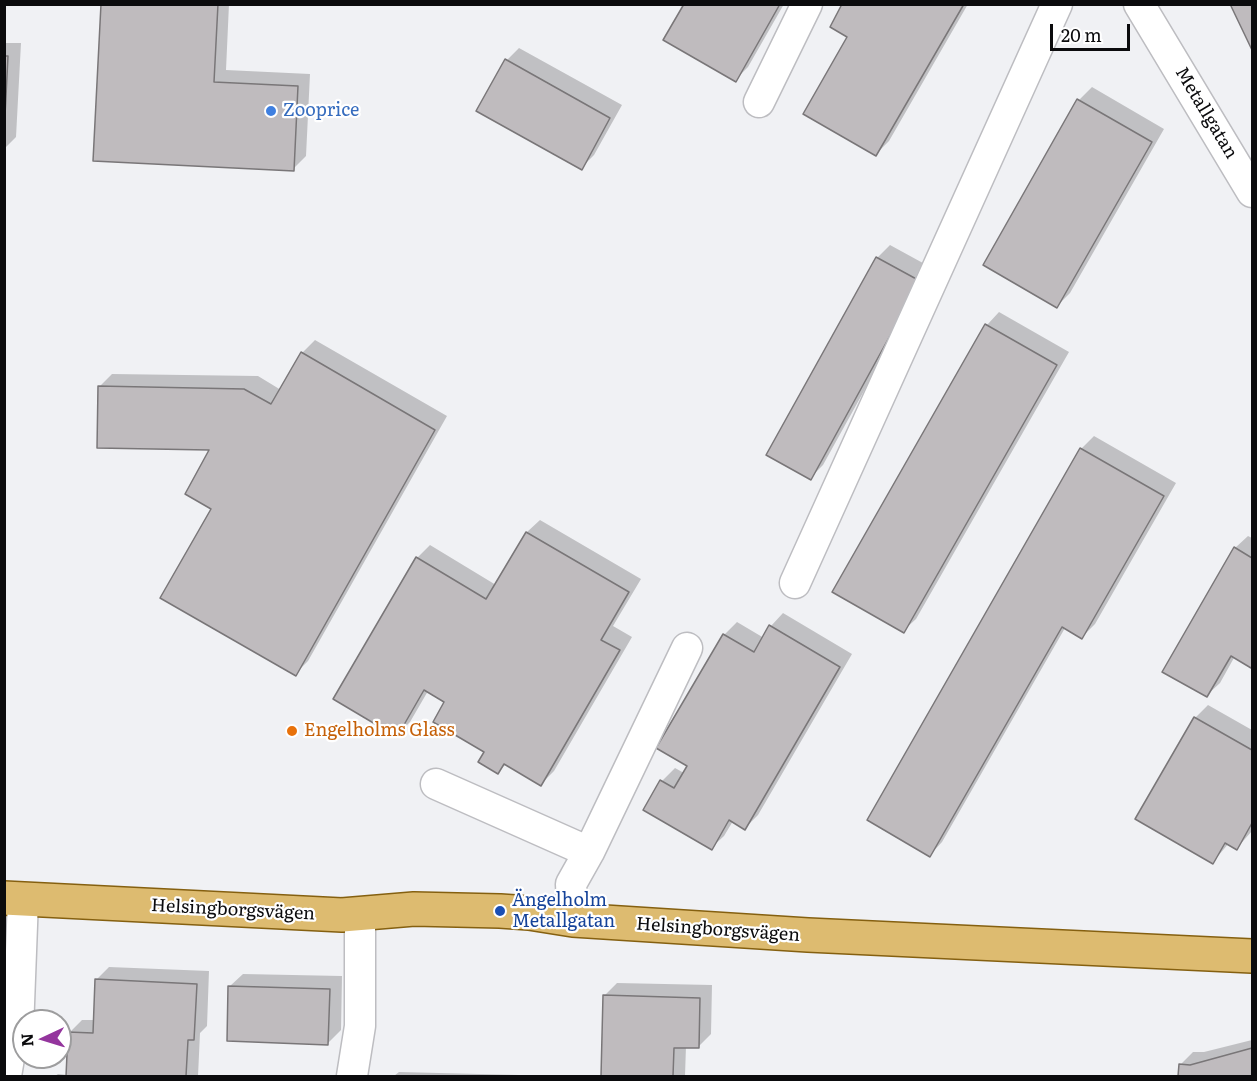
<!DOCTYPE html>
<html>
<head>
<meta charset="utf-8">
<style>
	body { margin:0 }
	#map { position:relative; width:1257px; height:1081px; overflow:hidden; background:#f0f1f4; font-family:Literata,serif }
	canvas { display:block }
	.frame { position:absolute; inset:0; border:6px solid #0b0b0d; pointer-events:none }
	.north { position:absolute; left:12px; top:1009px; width:60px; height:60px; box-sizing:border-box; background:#fff; border:2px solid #9d9d9e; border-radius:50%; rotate:266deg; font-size:16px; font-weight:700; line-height:24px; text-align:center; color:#0b0b0d }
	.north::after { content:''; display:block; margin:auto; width:21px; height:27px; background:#94359d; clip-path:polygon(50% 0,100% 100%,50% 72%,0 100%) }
	.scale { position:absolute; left:1050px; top:24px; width:80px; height:27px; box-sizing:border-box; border:3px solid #0b0b0d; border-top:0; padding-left:8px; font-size:18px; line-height:21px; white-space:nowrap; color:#0b0b0d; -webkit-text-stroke:4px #fff; paint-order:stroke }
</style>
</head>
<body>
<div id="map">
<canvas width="1257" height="1081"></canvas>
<div class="frame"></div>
<div class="north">N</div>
<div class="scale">20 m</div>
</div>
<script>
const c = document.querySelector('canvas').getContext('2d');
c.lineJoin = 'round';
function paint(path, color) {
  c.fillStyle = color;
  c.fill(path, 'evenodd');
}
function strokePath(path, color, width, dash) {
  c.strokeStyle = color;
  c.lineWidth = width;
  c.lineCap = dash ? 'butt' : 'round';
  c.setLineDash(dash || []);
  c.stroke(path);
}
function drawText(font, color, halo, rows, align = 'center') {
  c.font = font + ' Literata,serif';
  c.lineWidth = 4.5;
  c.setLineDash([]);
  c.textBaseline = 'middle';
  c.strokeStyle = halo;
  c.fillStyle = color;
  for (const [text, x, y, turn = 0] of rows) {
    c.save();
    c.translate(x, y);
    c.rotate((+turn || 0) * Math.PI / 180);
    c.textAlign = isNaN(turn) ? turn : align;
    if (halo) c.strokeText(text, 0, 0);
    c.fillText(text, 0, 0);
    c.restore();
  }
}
const shadow = new Path2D(`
	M 102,4 L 229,4 L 226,70 L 310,74 L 306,156 L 293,169 Z
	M 685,4 L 784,4 L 748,67 L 735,80 Z
	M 844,4 L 968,4 L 889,141 L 876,154 Z
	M 1232,4 L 1252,4 L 1252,47 Z
	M 4,43 L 21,43 L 16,137 L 4,149 Z
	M 519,48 L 622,105 L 594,155 L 581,168 L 507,60 Z
	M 1092,87 L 1164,129 L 1070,293 L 1057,306 L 1079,100 Z
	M 890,245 L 932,268 L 823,465 L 810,478 L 768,455 L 878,257 Z
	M 999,312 L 1069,352 L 916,619 L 903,631 L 834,591 L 987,325 Z
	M 315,340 L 447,416 L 308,661 L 295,674 L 213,508 L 212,449 L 99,387 L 112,374 L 258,376 L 281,390 L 302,353 Z
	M 1094,436 L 1176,483 L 1095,624 L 1082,637 L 1065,628 L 942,842 L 930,855 L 1081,449 Z
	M 540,520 L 641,579 L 613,626 L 632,637 L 554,771 L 541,784 L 506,764 L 498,772 L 486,751 L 446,701 L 428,691 L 410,722 L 397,735 L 417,558 L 430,545 L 496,585 L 527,532 Z
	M 1248,536 L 1252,538 L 1252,664 L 1251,666 L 1235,656 L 1220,683 L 1207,695 L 1235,548 Z
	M 783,613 L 852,654 L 758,815 L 745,828 L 733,821 L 724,836 L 711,848 L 645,809 L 662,781 L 675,768 L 684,773 L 689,765 L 658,747 L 724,635 L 737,622 L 764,638 L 771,626 Z
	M 1208,705 L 1252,730 L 1252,831 L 1237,848 L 1229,843 L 1213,862 L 1137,818 L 1195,718 Z
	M 109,967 L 209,971 L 207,1026 L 200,1033 L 198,1076 L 55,1076 L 58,1074 L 68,1075 L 69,1033 L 82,1020 L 95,1020 L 96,980 Z
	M 243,974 L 342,976 L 341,1030 L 328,1043 L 230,986 Z
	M 617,983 L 712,985 L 711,1034 L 698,1047 L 686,1046 L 685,1076 L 603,1076 L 604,996 Z
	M 1252,1040 L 1252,1076 L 1180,1076 L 1180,1065 L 1193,1052 L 1204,1052 Z
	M 399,1072 L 560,1076 L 394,1076 Z`);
const building = new Path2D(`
	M 101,4 L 218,4 L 214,82 L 298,86 L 294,171 L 93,161 Z
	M 684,4 L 780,4 L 736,82 L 663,40 Z
	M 842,4 L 964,4 L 876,156 L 803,114 L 847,37 L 830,27 Z
	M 1230,4 L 1252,4 L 1252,50 Z
	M 4,56 L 8,56 L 4,136 Z
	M 505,59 L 610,118 L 582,170 L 476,111 Z
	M 1077,99 L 1152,142 L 1057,308 L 983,265 Z
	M 876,257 L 920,281 L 811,480 L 766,455 Z
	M 985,324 L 1057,365 L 904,633 L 832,592 Z
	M 301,352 L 435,430 L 296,676 L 160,598 L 211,509 L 185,494 L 209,450 L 97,448 L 98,386 L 244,389 L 271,404 Z
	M 1080,448 L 1164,496 L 1082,639 L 1062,627 L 930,857 L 867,820 Z
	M 526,532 L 629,592 L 601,640 L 620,650 L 541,786 L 504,764 L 498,774 L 478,762 L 484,752 L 433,722 L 444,702 L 424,690 L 397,737 L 333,699 L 416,557 L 486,599 Z
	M 1234,547 L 1252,558 L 1252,666 L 1251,668 L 1231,656 L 1207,697 L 1162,672 Z
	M 769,625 L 840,667 L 745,830 L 729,820 L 712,850 L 643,810 L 660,780 L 674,788 L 687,766 L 656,748 L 723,634 L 754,652 Z
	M 1194,717 L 1252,750 L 1252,823 L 1237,850 L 1225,843 L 1213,864 L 1135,819 Z
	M 95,979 L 197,984 L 194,1040 L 188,1040 L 186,1076 L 66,1076 L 68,1032 L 93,1033 Z
	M 228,986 L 330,989 L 328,1045 L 227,1041 Z
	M 603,995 L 700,998 L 699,1048 L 674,1048 L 673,1076 L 601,1076 Z
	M 1252,1048 L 1252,1076 L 1178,1076 L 1179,1064 L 1190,1065 Z`);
const minor = new Path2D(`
	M 1139,4 L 1252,192
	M 759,102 L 807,4
	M 795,583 L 1057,4
	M 436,784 L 589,852
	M 573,920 L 571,884 L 589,852 L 687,648
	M 6,1076 L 9,1058 L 18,1030 L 23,899
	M 352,1076 L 360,1026 L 360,913`);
const major = new Path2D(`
	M 4,898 L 342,915 L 414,909 L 500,911 L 529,913 L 573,920 L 808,935 L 1252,956`);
const markers = [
	[271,111,6,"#3f7fe0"],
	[292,731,6,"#e8710a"],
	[500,911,6,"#1a4fb4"]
];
const shopNames = [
	["Zooprice",283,111]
];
const streetNames = [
	["Metallgatan",1206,113,59],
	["Helsingborgsvägen",233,910,3],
	["Helsingborgsvägen",718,930,4]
];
const foodNames = [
	["Engelholms Glass",304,731]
];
const transitNames = [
	["Ängelholm",512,901],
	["Metallgatan",512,922]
];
paint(shadow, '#0003');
paint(building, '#bfbbbe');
strokePath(building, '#797678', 1.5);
strokePath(minor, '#bdbdc1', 33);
strokePath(major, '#856010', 36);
strokePath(minor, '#fff', 30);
strokePath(major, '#ddbb70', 33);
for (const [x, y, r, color] of markers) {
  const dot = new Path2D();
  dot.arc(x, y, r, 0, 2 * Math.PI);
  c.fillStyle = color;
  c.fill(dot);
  strokePath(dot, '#fff', 2);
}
drawText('18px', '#366cbe', '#fff', shopNames, 'left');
drawText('18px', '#0b0b0d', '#fff', streetNames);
drawText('18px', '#c56008', '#fff', foodNames, 'left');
drawText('18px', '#164399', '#fff', transitNames, 'left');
</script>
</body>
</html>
